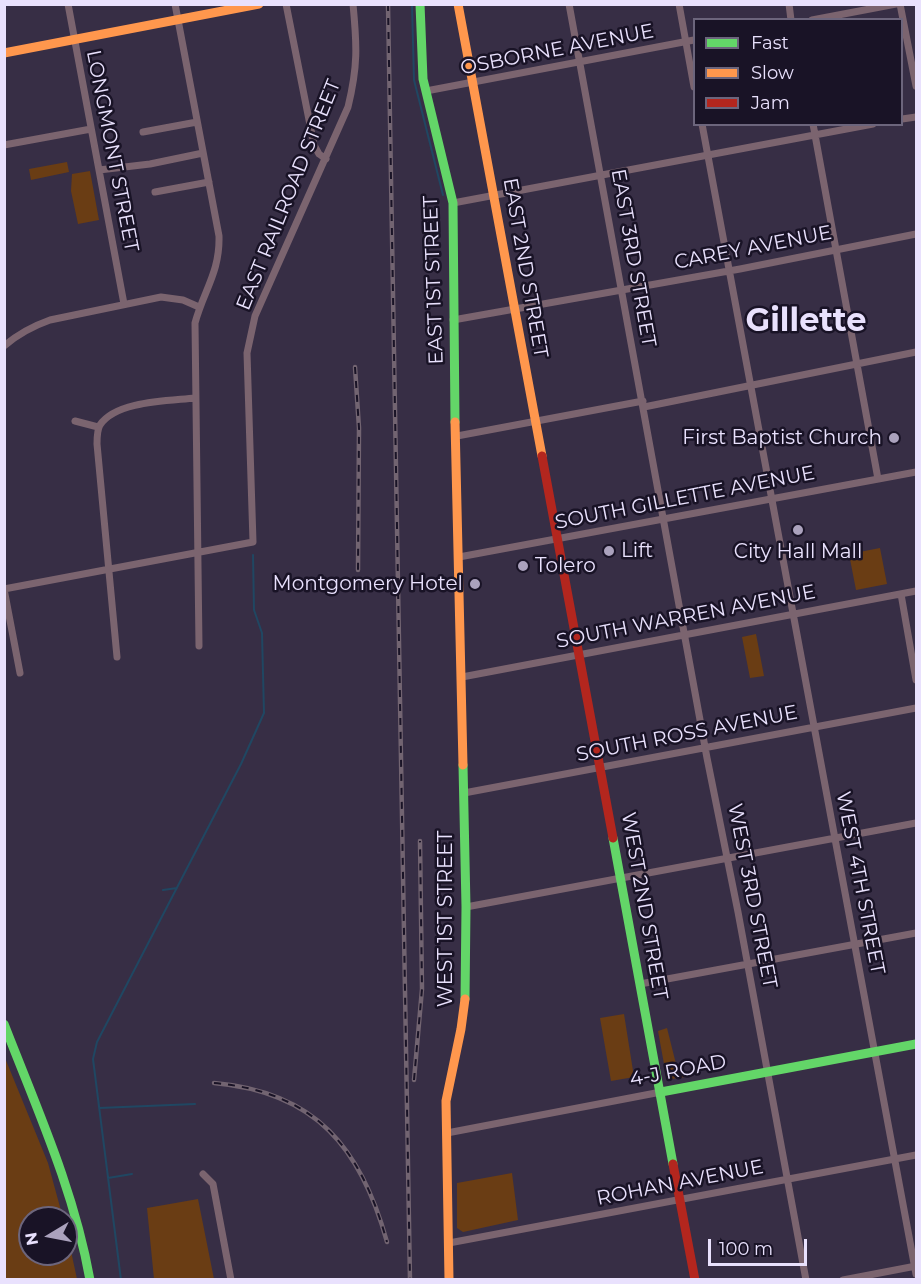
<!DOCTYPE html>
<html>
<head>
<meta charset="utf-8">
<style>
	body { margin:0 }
	#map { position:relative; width:921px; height:1284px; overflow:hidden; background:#372e45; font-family:Montserrat,sans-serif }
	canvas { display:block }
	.frame { position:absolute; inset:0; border:6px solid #e9e1fd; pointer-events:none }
	.legend { position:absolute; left:693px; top:18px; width:210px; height:108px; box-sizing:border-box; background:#191326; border:2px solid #6c657c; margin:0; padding:8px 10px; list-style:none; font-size:18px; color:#e9e1fd }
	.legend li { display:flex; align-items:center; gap:12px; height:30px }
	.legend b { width:30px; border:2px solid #6c657c }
	.north { position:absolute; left:18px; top:1206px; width:60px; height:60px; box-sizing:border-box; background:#191326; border:2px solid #6c657c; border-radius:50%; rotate:260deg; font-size:16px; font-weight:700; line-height:24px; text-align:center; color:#e9e1fd }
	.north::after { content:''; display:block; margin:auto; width:21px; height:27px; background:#aba2bd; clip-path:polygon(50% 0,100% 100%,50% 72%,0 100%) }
	.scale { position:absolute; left:708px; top:1239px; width:99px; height:27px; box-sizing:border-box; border:3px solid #e9e1fd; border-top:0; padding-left:8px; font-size:18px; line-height:21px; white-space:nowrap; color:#e9e1fd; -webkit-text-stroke:4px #191326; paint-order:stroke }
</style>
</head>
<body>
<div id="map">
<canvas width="921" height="1284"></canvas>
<div class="frame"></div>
<ul class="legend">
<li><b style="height:8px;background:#63d668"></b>Fast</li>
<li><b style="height:8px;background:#ff974d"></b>Slow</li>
<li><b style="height:8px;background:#b3261e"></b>Jam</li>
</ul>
<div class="north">N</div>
<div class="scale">100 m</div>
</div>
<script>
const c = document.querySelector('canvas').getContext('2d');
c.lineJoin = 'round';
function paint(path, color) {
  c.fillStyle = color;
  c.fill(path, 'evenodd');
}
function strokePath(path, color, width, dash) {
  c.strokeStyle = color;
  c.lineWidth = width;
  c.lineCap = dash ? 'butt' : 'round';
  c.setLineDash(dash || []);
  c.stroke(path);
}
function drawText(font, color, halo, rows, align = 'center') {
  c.font = font + ' Montserrat,sans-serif';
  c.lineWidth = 5;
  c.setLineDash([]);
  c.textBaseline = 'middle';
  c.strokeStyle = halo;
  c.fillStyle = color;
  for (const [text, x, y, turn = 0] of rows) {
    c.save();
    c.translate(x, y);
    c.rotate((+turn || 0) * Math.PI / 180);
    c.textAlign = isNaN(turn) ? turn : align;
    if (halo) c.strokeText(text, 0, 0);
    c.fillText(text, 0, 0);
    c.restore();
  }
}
const green = new Path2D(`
	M 67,162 L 69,172 L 31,180 L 29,169 Z
	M 90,171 L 99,220 L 78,224 L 71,191 L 72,174 Z
	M 880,548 L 887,584 L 856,590 L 849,554 Z
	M 756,634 L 764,676 L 750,678 L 742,637 Z
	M 624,1014 L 634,1077 L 611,1081 L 600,1018 Z
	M 667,1028 L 677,1068 L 683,1067 L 685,1077 L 671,1079 L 666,1075 L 658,1031 Z
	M 5,1058 L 48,1163 L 63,1218 L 30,1218 L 30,1254 L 66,1254 L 66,1228 L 77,1279 L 5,1279 Z
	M 512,1173 L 518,1220 L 463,1232 L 457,1228 L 457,1183 Z
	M 198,1199 L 214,1279 L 154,1279 L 147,1208 Z`);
const stream = new Path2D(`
	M 412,4 L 414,80 L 443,195
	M 163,890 L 177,888
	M 99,1108 L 195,1104
	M 108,1178 L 132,1174
	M 121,1280 L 93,1059 L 97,1042 L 241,764 L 264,713 L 262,633 L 254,610 L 253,555`);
const street = new Path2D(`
	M 68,4 L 124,304
	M 175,4 L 219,236 C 220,272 204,290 195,323 L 199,646
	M 286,4 L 314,145 L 319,154 L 326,159
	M 569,4 L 707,758 L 738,912 L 806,1280
	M 679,4 L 694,87
	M 789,4 L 791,20
	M 900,4 L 916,86
	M 812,20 L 896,4
	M 426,91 L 694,40
	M 902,119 L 916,117
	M 702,124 L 916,1274
	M 813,124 L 878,479
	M 143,132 L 197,122
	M 4,145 L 91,129
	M 99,170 L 150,164 L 203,153
	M 155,192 L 209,182
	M 453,203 L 873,124
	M 453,320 L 740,269 L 916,234
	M 4,346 C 18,334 33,326 50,320 L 161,297 L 183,300 L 199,307
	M 644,407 L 916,352
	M 75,421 L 98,427
	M 457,436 L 643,401
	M 459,557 L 916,472
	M 4,589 L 253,542 L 247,353 L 255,316 L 348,107 C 358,66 357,46 353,4
	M 4,589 L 20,673
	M 901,594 L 916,680
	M 117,657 L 97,444 C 97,438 97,430 100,425 C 116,401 168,401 195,398
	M 462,677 L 916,591
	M 464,793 L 916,708
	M 466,907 L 916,823
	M 640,984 L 916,933
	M 447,1133 L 661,1092
	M 203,1174 L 213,1184 L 231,1280
	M 449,1243 L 916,1155
	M 843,1280 L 916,1266`);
const fast = new Path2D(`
	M 420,4 L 423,79 L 453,203 L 455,422
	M 463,765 L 466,907 L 465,999
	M 613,838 L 673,1164
	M 4,1024 C 37,1109 74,1190 90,1280
	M 661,1092 L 916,1044`);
const slow = new Path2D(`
	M 458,4 L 542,456
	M 4,53 L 259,4
	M 455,422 L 463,765
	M 449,1280 L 446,1101 L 461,1029 L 465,999`);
const jam = new Path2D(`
	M 542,456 L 613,838
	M 673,1164 L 695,1280`);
const rail = new Path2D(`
	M 388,4 L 410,1280
	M 355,367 L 359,428 L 358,570
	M 414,1080 L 422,989 L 420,841
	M 214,1083 C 316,1092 361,1148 387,1242`);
const markers = [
	[894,438,6,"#aba2bd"],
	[798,530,6,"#aba2bd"],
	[609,551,6,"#aba2bd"],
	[523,566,6,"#aba2bd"],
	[475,584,6,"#aba2bd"]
];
const streetNames = [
	["OSBORNE AVENUE",557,50,-11],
	["LONGMONT STREET",112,151,79],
	["EAST RAILROAD STREET",289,195,-68],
	["CAREY AVENUE",753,248,-11],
	["EAST 3RD STREET",633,258,80],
	["EAST 2ND STREET",525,268,80],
	["EAST 1ST STREET",434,280,-92],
	["SOUTH GILLETTE AVENUE",685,498,-11],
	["SOUTH WARREN AVENUE",686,617,-11],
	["SOUTH ROSS AVENUE",687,734,-11],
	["WEST 4TH STREET",860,883,79],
	["WEST 3RD STREET",752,896,79],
	["WEST 2ND STREET",644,906,80],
	["WEST 1ST STREET",446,919,-90],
	["4-J ROAD",678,1071,-11],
	["ROHAN AVENUE",680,1183,-11]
];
const poiNames = [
	["First Baptist Church",882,438],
	["Lift",621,551,"left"],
	["City Hall Mall",798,552,"center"],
	["Tolero",535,566,"left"],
	["Montgomery Hotel",463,584]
];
const townNames = [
	["Gillette",806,322]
];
paint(green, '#6a3d14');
strokePath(stream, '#204762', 2);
strokePath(street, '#7b646f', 7);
strokePath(fast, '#63d668', 9);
strokePath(slow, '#ff974d', 9);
strokePath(jam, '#b3261e', 9);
strokePath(rail, '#726471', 4.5);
strokePath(rail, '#191326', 2, [7]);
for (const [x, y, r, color] of markers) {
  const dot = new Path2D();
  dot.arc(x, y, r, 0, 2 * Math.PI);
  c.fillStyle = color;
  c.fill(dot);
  strokePath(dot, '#191326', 2);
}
drawText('20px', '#e9e1fd', '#191326', streetNames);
drawText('20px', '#e9e1fd', '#191326', poiNames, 'right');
drawText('bold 32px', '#e9e1fd', '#191326', townNames);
</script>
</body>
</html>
